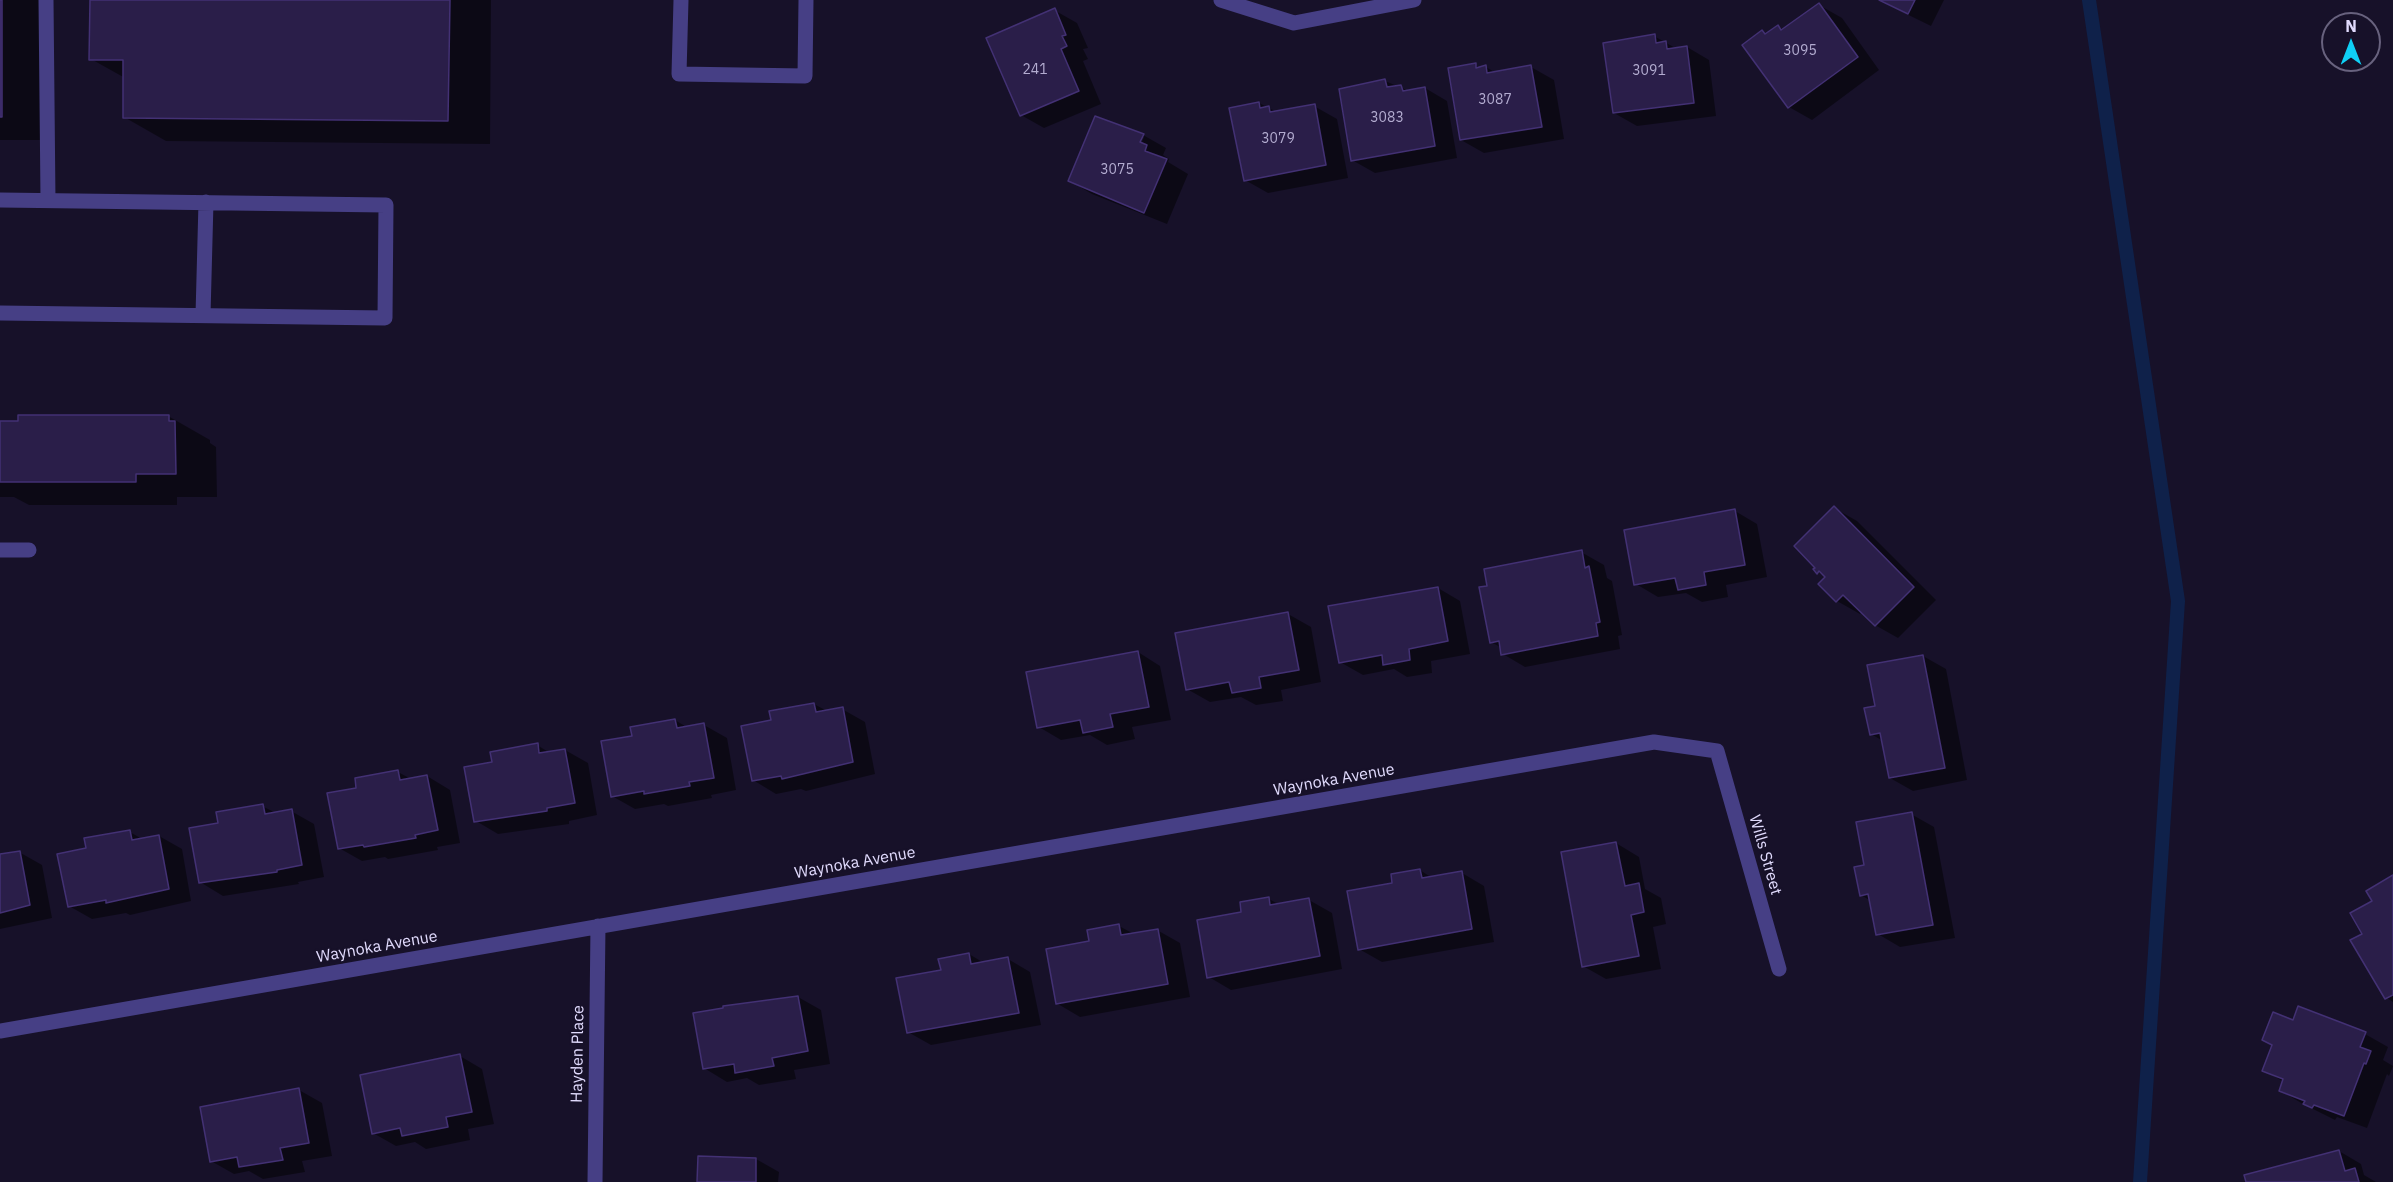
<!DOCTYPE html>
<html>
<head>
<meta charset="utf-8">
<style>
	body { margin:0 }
	#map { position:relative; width:2393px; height:1182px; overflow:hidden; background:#171129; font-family:"IBM Plex Sans",sans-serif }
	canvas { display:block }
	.north { position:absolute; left:2321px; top:12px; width:60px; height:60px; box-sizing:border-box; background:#171129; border:2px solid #68627e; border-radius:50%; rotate:0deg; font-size:16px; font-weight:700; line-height:24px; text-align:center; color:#e1dbfd }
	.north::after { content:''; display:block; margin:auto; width:21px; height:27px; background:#0fcff5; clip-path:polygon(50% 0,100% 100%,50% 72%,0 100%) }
</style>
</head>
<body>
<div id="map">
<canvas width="2393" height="1182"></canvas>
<div class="north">N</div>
</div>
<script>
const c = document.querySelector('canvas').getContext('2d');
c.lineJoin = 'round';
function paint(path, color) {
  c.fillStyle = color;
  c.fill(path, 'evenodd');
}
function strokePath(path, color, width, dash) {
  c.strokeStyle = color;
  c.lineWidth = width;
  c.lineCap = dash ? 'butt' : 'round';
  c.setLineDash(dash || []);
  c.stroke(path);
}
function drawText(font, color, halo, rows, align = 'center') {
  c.font = font + ' "IBM Plex Sans",sans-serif';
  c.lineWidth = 4.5;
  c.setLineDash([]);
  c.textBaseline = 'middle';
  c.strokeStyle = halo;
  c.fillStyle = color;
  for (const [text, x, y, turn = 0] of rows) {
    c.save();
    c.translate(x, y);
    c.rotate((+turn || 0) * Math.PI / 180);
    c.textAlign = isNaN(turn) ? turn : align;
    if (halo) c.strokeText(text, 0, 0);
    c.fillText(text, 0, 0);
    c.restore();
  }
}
const shadow = new Path2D(`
	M 0,0 L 43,0 L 43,140 L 0,140 Z
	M 91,0 L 491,0 L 490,144 L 166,141 L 124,117 L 125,78 L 91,59 Z
	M 1878,0 L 1944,0 L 1931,26 Z
	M 1819,5 L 1842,18 L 1879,70 L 1812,120 L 1789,107 L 1762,32 L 1767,35 L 1778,26 L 1784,30 Z
	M 1054,10 L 1077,23 L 1088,48 L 1083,49 L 1088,59 L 1083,61 L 1101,104 L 1044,128 L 1021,115 Z
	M 1654,36 L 1677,49 L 1687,47 L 1709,60 L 1716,116 L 1637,126 L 1614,113 Z
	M 1475,65 L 1481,68 L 1486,67 L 1496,73 L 1531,67 L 1554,80 L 1564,139 L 1484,153 L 1461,140 Z
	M 1385,81 L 1409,91 L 1425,88 L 1447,101 L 1457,158 L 1375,173 L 1352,160 Z
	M 1259,103 L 1277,112 L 1314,106 L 1337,119 L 1348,178 L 1268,193 L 1245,180 Z
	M 1096,118 L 1143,135 L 1166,148 L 1163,155 L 1169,159 L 1168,162 L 1188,174 L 1167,224 L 1092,194 L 1070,181 ZM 1141,137 L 1144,137 L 1139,149 L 1136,148 Z
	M 168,416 L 210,440 L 210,443 L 216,447 L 217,497 L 177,497 L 177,505 L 29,505 L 14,497 L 0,497 L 0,423 Z
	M 1834,508 L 1857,521 L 1936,600 L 1898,638 L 1875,625 L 1862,611 L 1860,614 L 1837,601 L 1827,578 L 1818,572 Z
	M 1735,511 L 1757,524 L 1767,577 L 1726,585 L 1728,597 L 1702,602 L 1686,593 L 1658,597 L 1636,584 Z
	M 1581,552 L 1604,565 L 1607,578 L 1612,581 L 1622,635 L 1618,636 L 1620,649 L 1525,667 L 1503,654 L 1502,648 L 1491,642 Z
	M 1438,588 L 1460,601 L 1470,654 L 1431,661 L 1432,673 L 1407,677 L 1394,669 L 1363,675 L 1340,662 Z
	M 1288,614 L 1311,627 L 1321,682 L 1281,690 L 1283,701 L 1256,705 L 1241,697 L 1210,702 L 1187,689 Z
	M 1138,652 L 1160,666 L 1171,720 L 1132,727 L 1135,739 L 1107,745 L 1090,735 L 1061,740 L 1039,727 Z
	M 1923,656 L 1946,669 L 1967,780 L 1913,791 L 1890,778 L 1883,741 L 1871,734 L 1876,707 Z
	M 814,704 L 827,711 L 842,709 L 865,722 L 875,774 L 806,791 L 801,789 L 776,794 L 753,780 L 773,721 Z
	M 675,720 L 688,728 L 704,725 L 727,738 L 736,790 L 711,795 L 712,798 L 668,806 L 664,804 L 635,809 L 612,796 L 633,737 Z
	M 537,745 L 550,753 L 565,750 L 588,763 L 597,815 L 569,821 L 569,824 L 498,834 L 476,821 L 494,763 Z
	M 398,772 L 411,779 L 427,776 L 450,790 L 460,843 L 437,847 L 438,850 L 388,859 L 385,857 L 362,861 L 339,848 L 358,789 Z
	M 262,806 L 276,813 L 291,811 L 314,824 L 324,877 L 298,882 L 299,884 L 223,896 L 200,882 L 220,824 Z
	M 1911,814 L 1934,827 L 1955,938 L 1900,947 L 1878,934 L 1871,901 L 1861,895 L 1866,866 Z
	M 130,832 L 142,839 L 159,836 L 182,849 L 191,901 L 130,915 L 126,913 L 92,919 L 69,906 L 88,850 Z
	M 1616,843 L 1639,857 L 1645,889 L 1661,898 L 1666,924 L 1653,927 L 1661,969 L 1606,979 L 1583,966 Z
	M 19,852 L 42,865 L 52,918 L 0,929 L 0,856 Z
	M 1420,870 L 1432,878 L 1462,873 L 1484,886 L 1494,942 L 1382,962 L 1359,949 L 1394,884 Z
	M 2393,877 L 2393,1002 L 2387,998 L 2352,941 L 2364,934 L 2374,902 Z
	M 1269,899 L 1280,905 L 1309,900 L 1332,913 L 1342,969 L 1231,990 L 1209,977 L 1243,913 Z
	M 1119,926 L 1134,934 L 1157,930 L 1180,943 L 1190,997 L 1080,1017 L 1058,1004 L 1091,942 Z
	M 969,954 L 984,963 L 1008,959 L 1030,972 L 1041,1025 L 931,1045 L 908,1032 L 943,971 Z
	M 798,997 L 821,1010 L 830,1064 L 794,1070 L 796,1079 L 759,1085 L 747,1078 L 727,1082 L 704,1068 Z
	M 2293,1022 L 2365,1034 L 2388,1047 L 2383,1060 L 2393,1066 L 2389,1076 L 2387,1074 L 2367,1128 L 2337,1117 L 2335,1120 L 2303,1104 L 2281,1091 L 2284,1082 L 2264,1070 Z
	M 460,1056 L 482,1069 L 494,1124 L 468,1129 L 470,1140 L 426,1149 L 415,1142 L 396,1146 L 373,1133 Z
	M 299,1090 L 322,1103 L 332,1156 L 302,1161 L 305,1172 L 263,1179 L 249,1171 L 234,1174 L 211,1161 Z
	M 2339,1151 L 2361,1164 L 2364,1175 L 2376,1182 L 2248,1182 Z
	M 756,1159 L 779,1172 L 778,1182 L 698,1182 Z`);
const stream = new Path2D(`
	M 2089,0 L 2178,601 L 2140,1182`);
const building = new Path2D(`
	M 0,0 L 2,0 L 2,117 L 0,117 Z
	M 90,0 L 450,0 L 448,121 L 123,118 L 123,60 L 89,60 Z
	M 1879,0 L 1915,0 L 1908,14 Z
	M 1819,3 L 1858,57 L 1788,108 L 1742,45 L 1762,30 L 1765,34 L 1778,25 L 1781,30 Z
	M 1055,8 L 1066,35 L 1062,36 L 1067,46 L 1061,49 L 1079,91 L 1020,116 L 986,38 Z
	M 1655,34 L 1656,43 L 1666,41 L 1667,49 L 1687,46 L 1694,103 L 1613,113 L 1603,43 Z
	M 1476,63 L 1476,68 L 1486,65 L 1487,73 L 1531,65 L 1542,127 L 1460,140 L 1448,68 Z
	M 1385,79 L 1387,87 L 1401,85 L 1403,91 L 1425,87 L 1435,146 L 1351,161 L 1339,89 Z
	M 1259,102 L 1260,108 L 1269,106 L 1270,112 L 1315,104 L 1326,165 L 1244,181 L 1229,108 Z
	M 1095,116 L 1144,134 L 1140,142 L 1147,145 L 1145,151 L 1167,159 L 1144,213 L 1068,181 Z
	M 18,415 L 169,415 L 169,421 L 175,421 L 176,474 L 136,474 L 136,482 L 0,482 L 0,421 L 18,421 Z
	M 1834,506 L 1914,587 L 1875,626 L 1843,595 L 1836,602 L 1818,584 L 1825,577 L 1819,571 L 1817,574 L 1813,569 L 1815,568 L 1794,546 Z
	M 1735,509 L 1745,565 L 1704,572 L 1706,585 L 1678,590 L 1675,578 L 1634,585 L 1624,530 Z
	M 1582,550 L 1585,568 L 1589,566 L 1600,622 L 1596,623 L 1598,636 L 1501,655 L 1499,641 L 1490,643 L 1479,587 L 1487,586 L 1484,569 Z
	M 1438,587 L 1448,641 L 1409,649 L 1410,660 L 1383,665 L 1382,655 L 1339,663 L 1328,606 Z
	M 1288,612 L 1299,670 L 1259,677 L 1261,688 L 1232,693 L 1229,682 L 1186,690 L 1175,633 Z
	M 1138,651 L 1149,707 L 1110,714 L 1113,727 L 1083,733 L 1080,720 L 1037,728 L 1026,672 Z
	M 1923,655 L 1945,768 L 1889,778 L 1880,733 L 1870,735 L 1864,708 L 1875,706 L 1867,665 Z
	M 814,703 L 816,712 L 843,707 L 853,762 L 782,779 L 781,776 L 752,781 L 741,726 L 771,720 L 769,711 Z
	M 675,719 L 677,728 L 704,723 L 714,778 L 689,782 L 690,786 L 644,794 L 644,791 L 611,797 L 601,741 L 632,736 L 630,727 Z
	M 538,743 L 539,753 L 565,749 L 575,803 L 547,808 L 547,811 L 474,822 L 464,767 L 492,762 L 490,752 Z
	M 398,770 L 400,780 L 427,775 L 438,830 L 415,835 L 416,838 L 364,847 L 363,845 L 338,849 L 327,793 L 356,788 L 355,778 Z
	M 263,804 L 265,814 L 292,809 L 302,865 L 277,870 L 277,872 L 199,883 L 189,828 L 218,823 L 216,812 Z
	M 1912,812 L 1933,925 L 1876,935 L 1868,894 L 1860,896 L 1854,867 L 1864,865 L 1856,822 Z
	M 130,830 L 132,840 L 159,835 L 169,889 L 106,903 L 106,900 L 68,907 L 57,854 L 86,848 L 84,838 Z
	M 1616,842 L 1625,886 L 1639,883 L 1644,912 L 1631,915 L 1639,956 L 1582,967 L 1561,852 Z
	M 20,851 L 30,905 L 0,913 L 0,854 Z
	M 1420,869 L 1422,878 L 1462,871 L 1472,929 L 1358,950 L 1347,891 L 1392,883 L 1391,874 Z
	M 2393,875 L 2393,995 L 2385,999 L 2350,940 L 2362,934 L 2350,913 L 2372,901 L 2366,891 Z
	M 1269,897 L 1270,905 L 1309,898 L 1320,956 L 1207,978 L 1197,920 L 1241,912 L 1240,902 Z
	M 1119,924 L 1121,935 L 1158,929 L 1168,984 L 1056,1004 L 1046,949 L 1089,941 L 1087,930 Z
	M 969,953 L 971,964 L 1008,957 L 1019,1013 L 907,1033 L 896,978 L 941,970 L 938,959 Z
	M 798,996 L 808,1051 L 772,1058 L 774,1066 L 735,1073 L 734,1064 L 703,1069 L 693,1013 L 723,1008 L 723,1006 Z
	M 2298,1006 L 2366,1032 L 2360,1047 L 2371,1051 L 2366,1064 L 2364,1063 L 2344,1116 L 2314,1105 L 2312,1108 L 2303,1104 L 2305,1101 L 2279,1091 L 2283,1079 L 2262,1071 L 2272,1045 L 2262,1040 L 2273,1012 L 2293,1020 Z
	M 460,1054 L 472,1112 L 446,1117 L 448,1127 L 402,1136 L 400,1128 L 372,1134 L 360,1075 Z
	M 299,1088 L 309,1143 L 280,1148 L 283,1160 L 239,1167 L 237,1157 L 210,1162 L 200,1107 Z
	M 2339,1150 L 2345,1171 L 2355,1168 L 2359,1182 L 2246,1182 L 2244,1175 Z
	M 698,1156 L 756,1158 L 756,1182 L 697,1182 Z`);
const service = new Path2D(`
	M 0,550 L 29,550`);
const minor = new Path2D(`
	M 46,0 L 48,200
	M 681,0 L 679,74 L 805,76 L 806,0
	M 1221,0 L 1294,23 L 1414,0
	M 0,200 L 386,205 L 385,318 L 0,313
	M 203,315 L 206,202
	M 0,1031 L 1654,742 L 1717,751 L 1779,969
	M 595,1182 L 598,926`);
const numberNames = [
	["3095",1800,51],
	["241",1035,70],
	["3091",1649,71],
	["3087",1495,100],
	["3083",1387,118],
	["3079",1278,139],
	["3075",1117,170]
];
const streetNames = [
	["Waynoka Avenue",1334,780,-10],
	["Wills Street",1765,855,74],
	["Waynoka Avenue",855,863,-10],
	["Waynoka Avenue",377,947,-10],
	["Hayden Place",578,1054,-89]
];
paint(shadow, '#0007');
strokePath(stream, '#0f214a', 14);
paint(building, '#2a1e49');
strokePath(building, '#433174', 1.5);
strokePath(service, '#463f85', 15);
strokePath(minor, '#463f85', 15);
drawText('14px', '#b3acd0', null, numberNames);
drawText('16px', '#e1dbfd', '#171129', streetNames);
</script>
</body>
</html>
